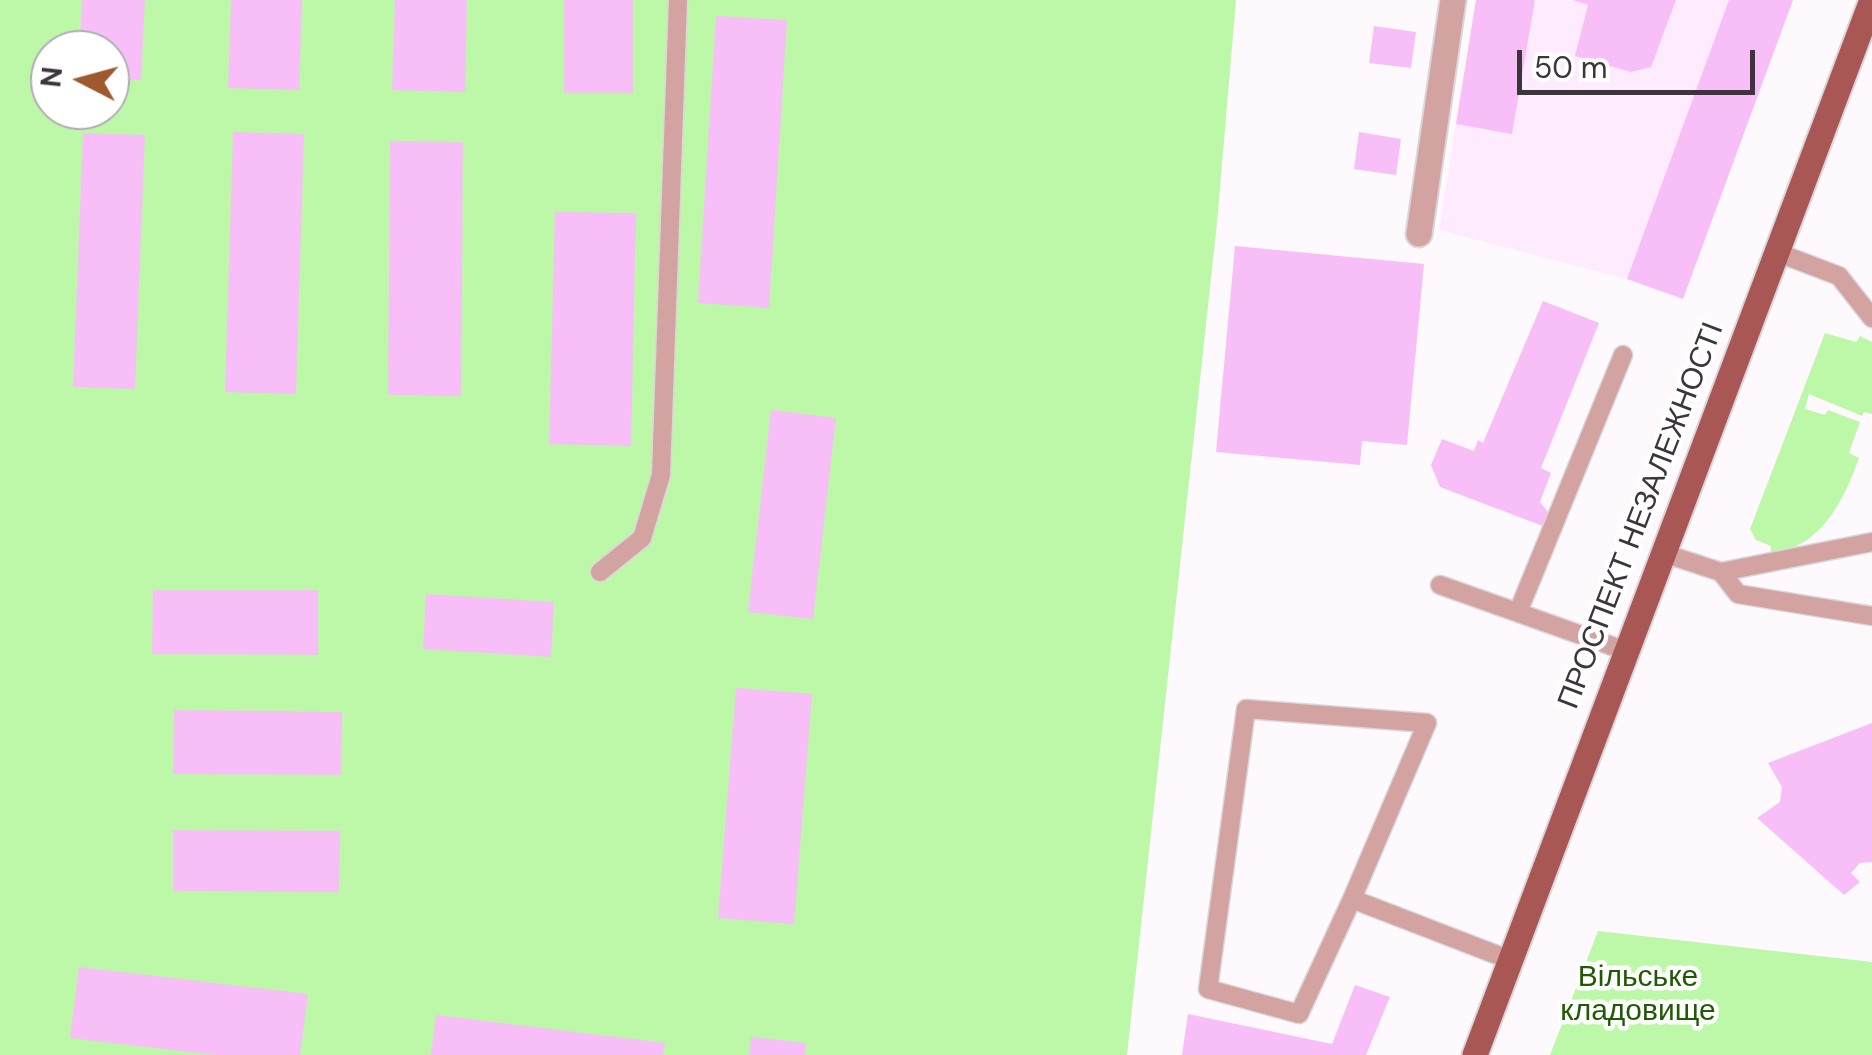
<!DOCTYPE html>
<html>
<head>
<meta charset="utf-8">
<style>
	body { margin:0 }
	#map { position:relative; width:1872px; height:1055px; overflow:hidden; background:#fdf9fd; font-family:"DM Sans",sans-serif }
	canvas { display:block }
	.north { position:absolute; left:30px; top:30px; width:100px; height:100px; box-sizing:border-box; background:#fff; border:2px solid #b1aeb1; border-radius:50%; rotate:276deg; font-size:28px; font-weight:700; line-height:40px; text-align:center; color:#3c353b }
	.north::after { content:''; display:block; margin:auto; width:35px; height:45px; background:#9f592f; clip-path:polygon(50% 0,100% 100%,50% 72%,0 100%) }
	.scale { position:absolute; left:1517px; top:50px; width:238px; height:45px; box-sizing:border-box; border:5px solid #3c353b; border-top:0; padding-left:12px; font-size:30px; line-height:35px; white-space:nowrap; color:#3c353b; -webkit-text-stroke:8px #fff; paint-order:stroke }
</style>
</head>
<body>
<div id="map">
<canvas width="1872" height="1055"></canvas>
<div class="north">N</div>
<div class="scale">50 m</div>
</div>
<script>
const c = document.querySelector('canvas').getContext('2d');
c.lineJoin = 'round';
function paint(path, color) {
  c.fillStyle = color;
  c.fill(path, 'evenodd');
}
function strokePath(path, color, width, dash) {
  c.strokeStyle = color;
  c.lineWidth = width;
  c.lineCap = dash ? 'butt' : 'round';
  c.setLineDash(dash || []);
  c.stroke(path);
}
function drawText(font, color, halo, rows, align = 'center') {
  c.font = font + ' "DM Sans",sans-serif';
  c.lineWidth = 9;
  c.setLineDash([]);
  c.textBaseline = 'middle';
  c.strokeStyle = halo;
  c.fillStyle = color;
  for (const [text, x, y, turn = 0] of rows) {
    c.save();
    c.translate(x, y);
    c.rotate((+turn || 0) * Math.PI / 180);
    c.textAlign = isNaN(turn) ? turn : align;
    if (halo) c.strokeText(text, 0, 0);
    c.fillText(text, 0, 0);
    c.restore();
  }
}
const built = new Path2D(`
	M 1476,0 L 1793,0 L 1683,299 L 1627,279 L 1439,230 Z`);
const green = new Path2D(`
	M 0,0 L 1236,0 L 1217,223 L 1127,1055 L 0,1055 ZM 50,50 L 110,50 L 110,110 L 50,110 Z
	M 1825,333 L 1856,342 L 1860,336 L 1872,342 L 1872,414 L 1864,412 L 1862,416 L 1809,394 L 1805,409 L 1825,415 L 1828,410 L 1860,422 L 1849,453 L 1859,458 C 1844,500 1821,548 1771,553 L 1771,546 L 1756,540 L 1750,529 Z
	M 1598,931 L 1872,962 L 1872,1055 L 1550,1055 Z`);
const building = new Path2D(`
	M 82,0 L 145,0 L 141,80 L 110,78 L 110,50 L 80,50 Z
	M 231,0 L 302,0 L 299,90 L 228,88 Z
	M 395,0 L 467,0 L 465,92 L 392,90 Z
	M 564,0 L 633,0 L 633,93 L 564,93 Z
	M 1476,0 L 1535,0 L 1512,134 L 1456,124 Z
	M 1573,0 L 1676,0 L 1651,67 L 1631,72 L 1575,56 L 1588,5 Z
	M 1729,0 L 1793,0 L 1683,299 L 1627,279 Z
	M 716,16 L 787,20 L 769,308 L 698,303 Z
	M 1374,26 L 1416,32 L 1411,68 L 1369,63 Z
	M 233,132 L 304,134 L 296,394 L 225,392 Z
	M 1359,132 L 1401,139 L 1396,175 L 1354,169 Z
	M 83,133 L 145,135 L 135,389 L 73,387 Z
	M 390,141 L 463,142 L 461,396 L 388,395 Z
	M 555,212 L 636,213 L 631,446 L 549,444 Z
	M 1235,246 L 1424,264 L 1407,445 L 1362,441 L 1360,465 L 1216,452 Z
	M 1543,301 L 1599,323 L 1541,468 L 1551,473 L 1540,502 L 1552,517 L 1548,528 L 1440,487 L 1431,465 L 1442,439 L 1474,451 L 1478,440 L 1483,443 Z
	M 771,410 L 836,418 L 813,619 L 748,612 Z
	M 153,590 L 318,590 L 318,655 L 152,654 Z
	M 426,594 L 554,602 L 551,657 L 423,649 Z
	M 736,688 L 812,694 L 794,924 L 718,918 Z
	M 174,710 L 342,712 L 341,775 L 173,774 Z
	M 1872,723 L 1872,862 L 1860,863 L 1851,873 L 1860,882 L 1844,895 L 1757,818 L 1780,802 L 1782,787 L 1768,763 Z
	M 173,830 L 340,831 L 339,892 L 173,891 Z
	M 79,967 L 308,994 L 300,1055 L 215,1055 L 70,1038 Z
	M 1355,985 L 1390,997 L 1366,1055 L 1182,1055 L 1188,1014 L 1332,1044 Z
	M 436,1015 L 665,1043 L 663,1055 L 431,1055 Z
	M 751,1037 L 806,1043 L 805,1055 L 749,1055 Z`);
const lane = new Path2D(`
	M 1776,252 L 1839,276 L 1872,318
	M 1663,553 L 1721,572 L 1872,542
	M 600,572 L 642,538 L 661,475 L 678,0
	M 1721,572 L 1738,594 L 1872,616
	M 1440,585 L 1626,651
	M 1518,612 L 1623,355
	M 1352,899 L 1427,723 L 1246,709 L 1208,989 L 1299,1014 L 1352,899 L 1510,960`);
const street = new Path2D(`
	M 1419,234 L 1453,0`);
const primary = new Path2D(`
	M 1475,1055 L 1872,0`);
const streetNames = [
	["ПРОСПЕКТ НЕЗАЛЕЖНОСТІ",1642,516,-69]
];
const parkNames = [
	["Вільське",1638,978],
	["кладовище",1638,1012]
];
paint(built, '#feebfd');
paint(green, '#bdf8a9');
paint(building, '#f8bef8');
strokePath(lane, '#dad6da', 21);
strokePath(street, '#dad6da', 29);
strokePath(primary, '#dad6da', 29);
strokePath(lane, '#d2a3a0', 18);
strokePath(street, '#d2a3a0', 25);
strokePath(primary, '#a85755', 25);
drawText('30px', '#3c353b', '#fff', streetNames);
drawText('30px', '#225a03', '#fff', parkNames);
</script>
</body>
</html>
